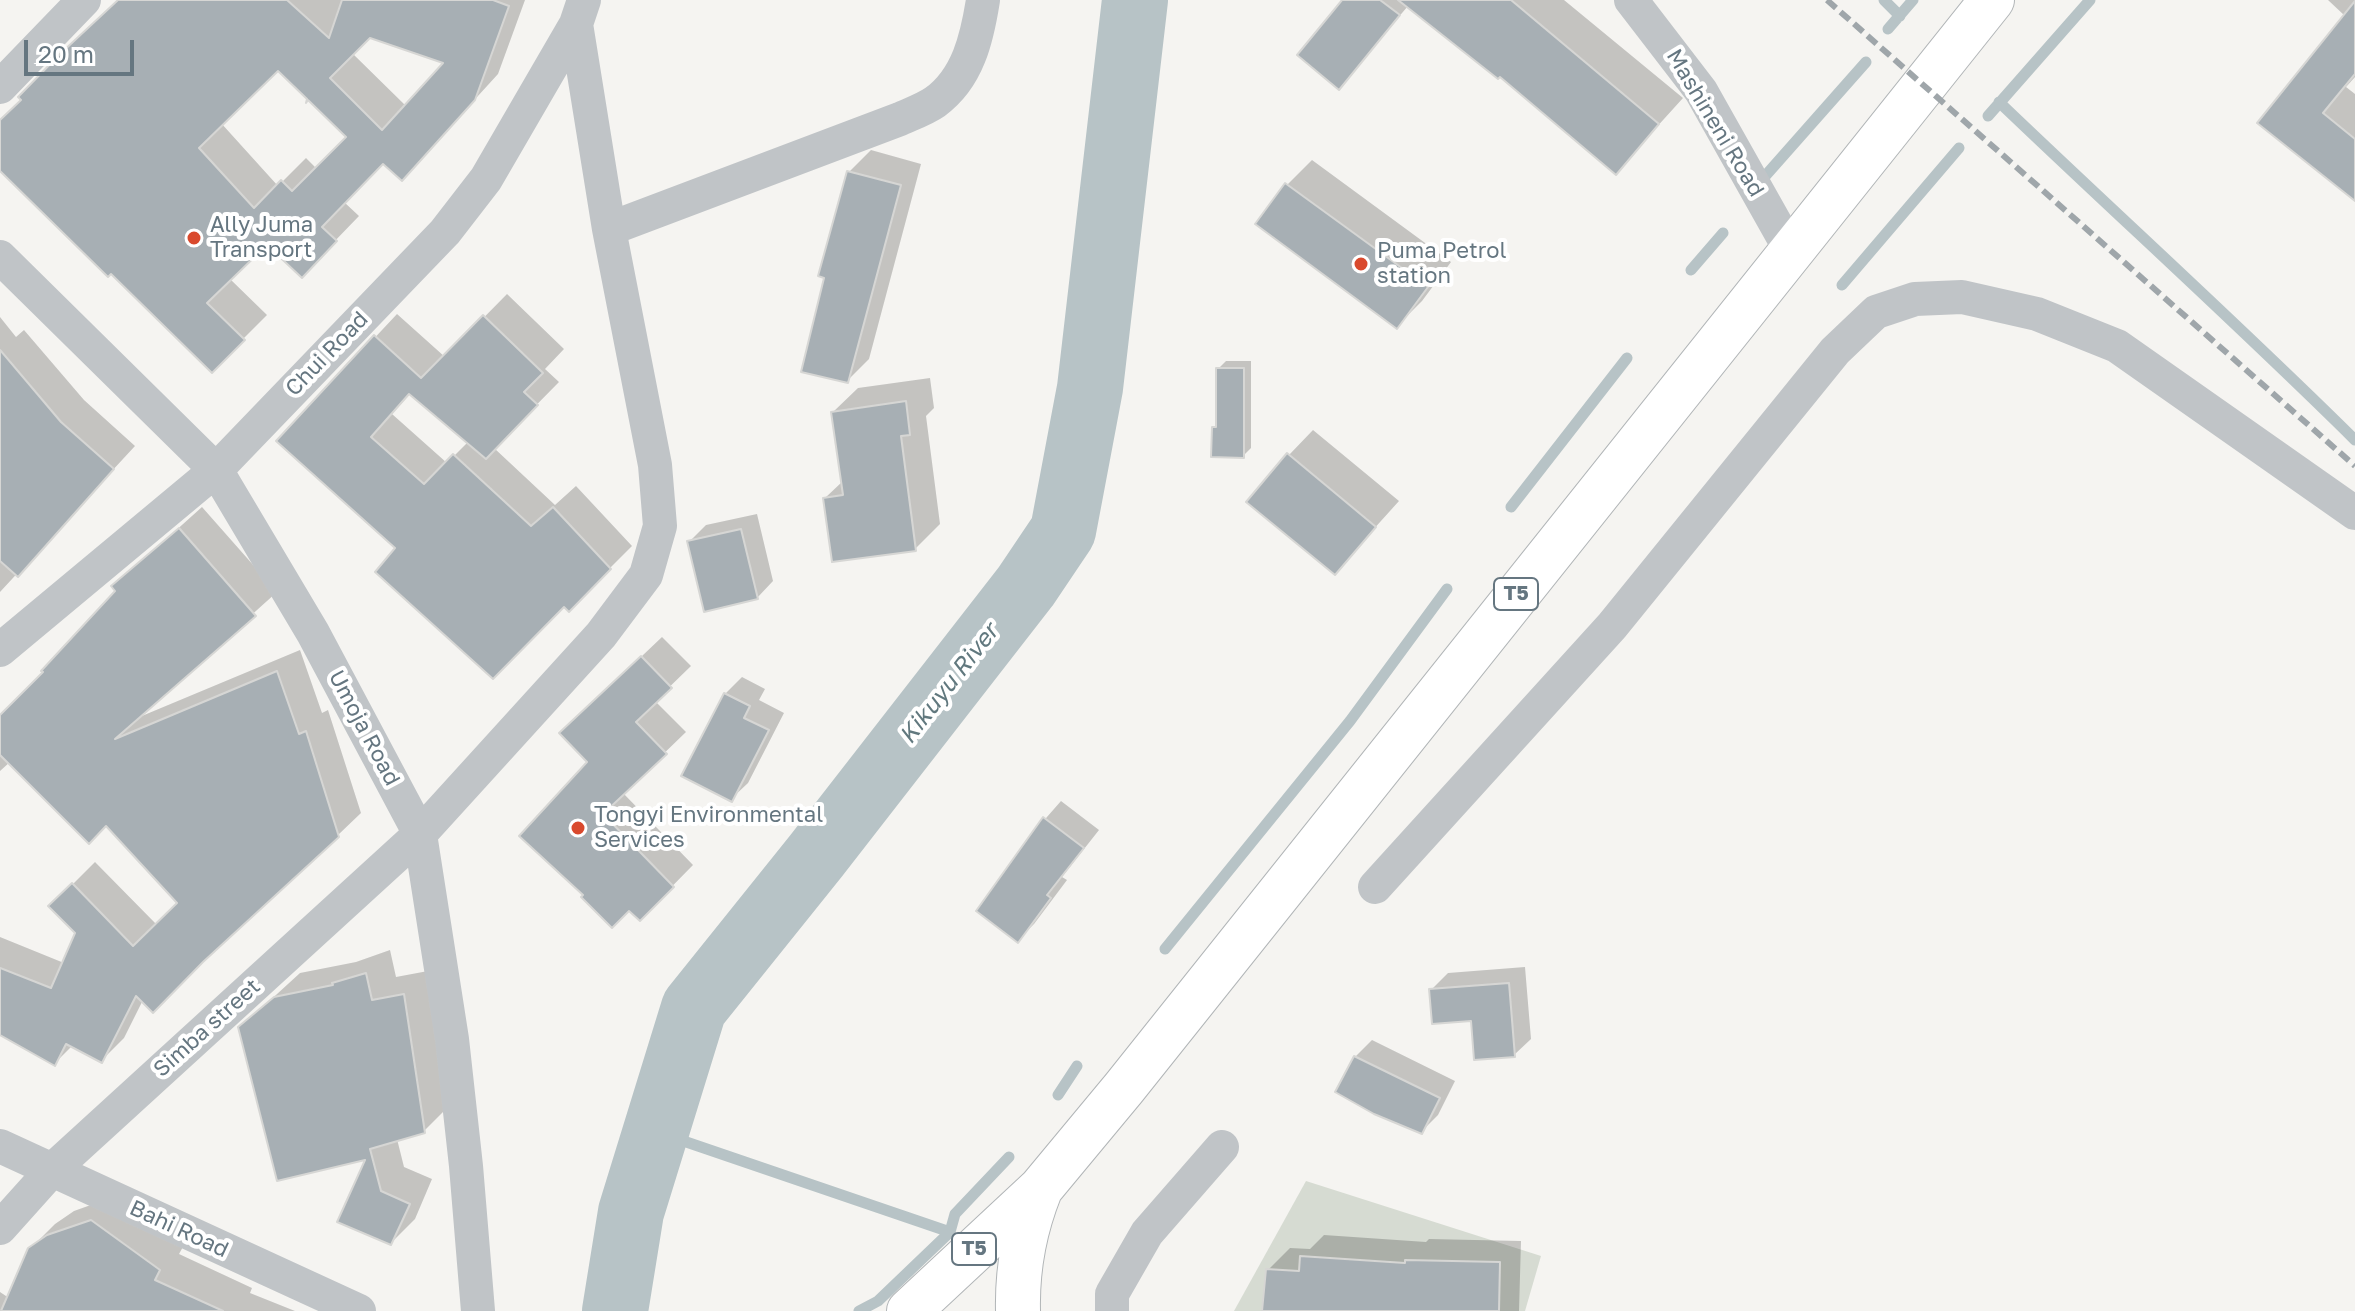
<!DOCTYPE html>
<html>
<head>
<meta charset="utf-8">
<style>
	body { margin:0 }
	#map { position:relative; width:2355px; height:1311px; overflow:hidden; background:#f5f4f1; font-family:"Golos Text",sans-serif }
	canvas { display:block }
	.scale { position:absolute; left:24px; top:40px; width:110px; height:36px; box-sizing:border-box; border:4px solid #657680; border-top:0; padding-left:10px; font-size:24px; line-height:28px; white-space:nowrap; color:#657680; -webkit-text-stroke:6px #fff; paint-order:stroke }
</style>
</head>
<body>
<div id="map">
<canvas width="2355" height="1311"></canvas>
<div class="scale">20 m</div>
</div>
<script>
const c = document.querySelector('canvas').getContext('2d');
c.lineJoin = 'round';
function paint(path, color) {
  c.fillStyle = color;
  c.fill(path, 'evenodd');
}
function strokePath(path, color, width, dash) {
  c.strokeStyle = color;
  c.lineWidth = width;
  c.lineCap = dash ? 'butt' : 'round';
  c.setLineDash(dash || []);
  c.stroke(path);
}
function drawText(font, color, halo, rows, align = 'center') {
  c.font = font + ' "Golos Text",sans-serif';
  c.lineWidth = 8;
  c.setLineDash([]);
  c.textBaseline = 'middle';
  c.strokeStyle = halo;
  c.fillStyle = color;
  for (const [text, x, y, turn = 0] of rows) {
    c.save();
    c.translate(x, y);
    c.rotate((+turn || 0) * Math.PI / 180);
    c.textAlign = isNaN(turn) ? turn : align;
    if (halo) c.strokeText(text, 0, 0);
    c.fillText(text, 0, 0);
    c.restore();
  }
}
const green = new Path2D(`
	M 1306,1181 L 1541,1256 L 1525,1311 L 1234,1311 Z`);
const shadow = new Path2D(`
	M 118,0 L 525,0 L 498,74 L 425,154 L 384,161 L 344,202 L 359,216 L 302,275 L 267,242 L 229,278 L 267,315 L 212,370 L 0,167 L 0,123 ZM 369,36 L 446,62 L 406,106 L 352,53 ZM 278,68 L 349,137 L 317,169 L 306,158 L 278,186 L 221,123 Z
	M 1344,0 L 1564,0 L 1683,98 L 1616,172 L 1500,75 L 1408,6 L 1339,87 Z
	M 2328,0 L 2355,0 L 2355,77 L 2346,87 L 2355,94 L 2355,199 L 2260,123 L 2345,16 Z
	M 871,150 L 921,164 L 869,359 L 847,381 L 849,172 Z
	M 1312,160 L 1451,262 L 1422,301 L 1397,326 L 1287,185 Z
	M 507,294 L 564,349 L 545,369 L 559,382 L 494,448 L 555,505 L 576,486 L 632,546 L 569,609 L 564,604 L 398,548 L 278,441 L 397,314 L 445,357 ZM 411,393 L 468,442 L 447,463 L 392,414 Z
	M 0,317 L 16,337 L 24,330 L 84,400 L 135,446 L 0,592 Z
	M 1226,361 L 1251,361 L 1251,448 L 1243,456 L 1213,428 L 1218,423 L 1218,369 Z
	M 930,378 L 934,408 L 926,416 L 940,524 L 915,549 L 825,498 L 843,481 L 833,412 L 858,388 Z
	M 1313,430 L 1399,501 L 1335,572 L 1289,455 Z
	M 202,507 L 277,592 L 137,718 L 300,650 L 322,713 L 328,710 L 361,813 L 338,835 L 143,1000 L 124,1038 L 101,1061 L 73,1045 L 55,1063 L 0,1033 L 0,937 L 64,963 L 77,933 L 51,906 L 95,862 L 157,925 L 179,903 L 106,823 L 10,762 L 0,771 L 0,717 L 46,672 L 118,591 L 114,586 Z
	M 757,514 L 773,581 L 757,598 L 689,542 L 706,525 Z
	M 662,637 L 691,666 L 655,701 L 686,732 L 623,793 L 693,865 L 640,919 L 629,908 L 612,925 L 582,713 Z
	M 742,677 L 765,689 L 759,700 L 784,713 L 748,783 L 731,799 L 725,694 Z
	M 1061,801 L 1099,830 L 1062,877 L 1067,880 L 1034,924 L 1018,940 L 1025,842 Z
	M 390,950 L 396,977 L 428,971 L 448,1107 L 424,1131 L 397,1139 L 404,1167 L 432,1179 L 415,1219 L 391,1243 L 369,1157 L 241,1027 L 300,973 L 356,962 Z
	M 1525,967 L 1531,1039 L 1514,1055 L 1473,1019 L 1431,990 L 1448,973 Z
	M 1372,1040 L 1455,1081 L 1438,1115 L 1421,1132 L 1355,1057 Z
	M 116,1196 L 184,1245 L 179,1254 L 252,1288 L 250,1293 L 295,1311 L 0,1311 L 0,1292 L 9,1298 L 29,1250 L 55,1224 L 74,1211 Z
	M 1324,1235 L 1426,1242 L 1429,1239 L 1521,1241 L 1519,1311 L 1264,1311 L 1268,1270 L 1290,1248 L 1310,1249 Z`);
const stream = new Path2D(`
	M 1884,0 L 1900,16
	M 1888,29 L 1913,0
	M 1999,102 C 2117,215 2239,325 2355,440
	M 1988,116 L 2090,0
	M 1759,183 L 1866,62
	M 1691,270 L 1723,233
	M 1842,285 L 1959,148
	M 1511,507 L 1627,358
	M 1165,949 L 1350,721 L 1447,589
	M 1058,1095 L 1077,1066
	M 657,1132 L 950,1232
	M 859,1311 L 878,1301 L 950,1232 L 955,1214 L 1009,1157`);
const river = new Path2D(`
	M 615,1311 L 631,1212 L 694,1008 L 816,856 L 1026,586 L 1063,531 L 1090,388 L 1135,0`);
const building = new Path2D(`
	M 118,0 L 287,0 L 329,38 L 342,0 L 493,0 L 509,6 L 475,100 L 402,181 L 383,164 L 322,227 L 337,241 L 302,278 L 267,245 L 207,303 L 245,340 L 212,373 L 111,274 L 108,277 L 0,171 L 0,120 L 21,100 L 18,97 L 60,54 ZM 370,38 L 443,63 L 382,130 L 330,78 ZM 278,71 L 307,99 L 306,103 L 308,100 L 346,137 L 292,191 L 281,180 L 254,208 L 199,148 Z
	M 1342,0 L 1380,0 L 1400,15 L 1339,90 L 1297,55 Z
	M 1398,0 L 1511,0 L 1659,124 L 1616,175 L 1500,77 L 1498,79 Z
	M 2355,1 L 2355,74 L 2323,113 L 2355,139 L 2355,201 L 2257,123 Z
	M 847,171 L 901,185 L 848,383 L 801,372 L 824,278 L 818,276 Z
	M 1285,183 L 1428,287 L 1397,329 L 1255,224 Z
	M 483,315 L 543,373 L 524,392 L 538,405 L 486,459 L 409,394 L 371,437 L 424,484 L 453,454 L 531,526 L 553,507 L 611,569 L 569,612 L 564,607 L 493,679 L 375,572 L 395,548 L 276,441 L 374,335 L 421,378 Z
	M 0,350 L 61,422 L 114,469 L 18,577 L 0,561 Z
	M 1216,368 L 1244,368 L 1244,458 L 1211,457 L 1212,427 L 1216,427 Z
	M 906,401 L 910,435 L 901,436 L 916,551 L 832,562 L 823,498 L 843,495 L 831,412 Z
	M 1287,453 L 1376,527 L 1335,575 L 1246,502 Z
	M 179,528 L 256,616 L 115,739 L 277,671 L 299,734 L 306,731 L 339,837 L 203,962 L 153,1013 L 136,996 L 102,1063 L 66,1044 L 55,1066 L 0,1035 L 0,968 L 51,988 L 75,933 L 48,906 L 72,883 L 133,946 L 177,903 L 106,826 L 89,844 L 0,755 L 0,715 L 43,672 L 41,671 L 115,591 L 111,586 Z
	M 741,529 L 758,599 L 704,612 L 687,541 Z
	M 641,656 L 672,688 L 636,722 L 667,754 L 603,814 L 674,887 L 640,921 L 629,911 L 612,928 L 581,897 L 583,895 L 519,836 L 587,762 L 559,733 Z
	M 724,693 L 750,706 L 744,718 L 769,730 L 732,802 L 681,776 Z
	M 1043,817 L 1084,848 L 1047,895 L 1051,898 L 1018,943 L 976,911 Z
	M 366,973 L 372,1000 L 404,994 L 425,1133 L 370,1149 L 381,1191 L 410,1204 L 391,1245 L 337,1222 L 365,1160 L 277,1181 L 238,1027 L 274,997 L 333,985 L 332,983 Z
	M 1509,983 L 1515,1057 L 1474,1060 L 1471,1021 L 1432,1024 L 1429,989 Z
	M 1354,1056 L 1440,1098 L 1422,1134 L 1374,1114 L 1335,1092 Z
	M 91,1220 L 160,1270 L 155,1280 L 223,1311 L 1,1311 L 28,1248 L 47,1235 Z
	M 1300,1256 L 1405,1263 L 1405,1260 L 1500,1262 L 1499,1311 L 1262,1311 L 1266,1269 L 1299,1271 Z`);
const minor = new Path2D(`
	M 1631,0 L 1701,91 L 1791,251
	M 0,87 L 84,0
	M 609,229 L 900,119 C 911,114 925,109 935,102 C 968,78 977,38 983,0
	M 0,257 L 216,470 L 313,633 L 420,834 L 452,1039 L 466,1166 L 478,1311
	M 0,650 L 216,470 L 445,232 L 486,179 L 576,24 L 584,0
	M 1375,887 L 1612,626 L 1835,351 L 1876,312 L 1915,299 L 1962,297 L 2037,314 L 2117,346 L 2355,513
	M 0,1146 L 359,1311
	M 0,1228 L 52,1170 L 420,834 L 601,635 L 646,575 L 660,526 L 655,465 L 609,229 L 576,24
	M 1112,1311 L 1112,1294 L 1147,1233 L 1222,1147`);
const trunk = new Path2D(`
	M 909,1311 L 1041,1188 L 1124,1088 L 1992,0
	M 1018,1311 C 1017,1268 1024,1230 1040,1190`);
const rail = new Path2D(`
	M 1827,0 L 2355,466`);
const markers = [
	[194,238,8,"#d9492d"],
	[1361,264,8,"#d9492d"],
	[578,828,8,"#d9492d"]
];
const shields = [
	[1516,594,44],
	[974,1249,44]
];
const shieldNames = [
	["T5",1516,594],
	["T5",974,1249]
];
const streetNames = [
	["Mashineni Road",1715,123,59],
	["Chui Road",327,354,-46],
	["Umoja Road",364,728,62],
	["Simba street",207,1028,-42],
	["Bahi Road",179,1229,25]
];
const poiNames = [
	["Ally Juma",210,225],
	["Transport",210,250],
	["Puma Petrol",1377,251],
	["station",1377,276],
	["Tongyi Environmental",594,815],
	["Services",594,840]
];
const waterNames = [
	["Kikuyu River",949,684,-52]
];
paint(green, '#d6dbd2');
paint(shadow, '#0003');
strokePath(stream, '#b7c3c6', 11);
strokePath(river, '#b7c3c6', 66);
paint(building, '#a7afb4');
strokePath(building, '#d6d6d4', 2);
strokePath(trunk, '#b1b5b7', 46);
strokePath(minor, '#c0c4c7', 34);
strokePath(trunk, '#fff', 44);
strokePath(rail, '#9fa6aa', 6, [12, 6]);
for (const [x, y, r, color] of markers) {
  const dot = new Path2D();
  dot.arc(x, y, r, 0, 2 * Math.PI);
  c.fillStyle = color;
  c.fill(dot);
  strokePath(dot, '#fff', 3);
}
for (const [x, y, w] of shields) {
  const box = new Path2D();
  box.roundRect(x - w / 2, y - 16, w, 32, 6);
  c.fillStyle = '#fff';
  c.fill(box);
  strokePath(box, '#657680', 2);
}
drawText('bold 20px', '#657680', null, shieldNames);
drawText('22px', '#657680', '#fff', streetNames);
drawText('22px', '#657680', '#fff', poiNames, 'left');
drawText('italic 24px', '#61787e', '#fff', waterNames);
</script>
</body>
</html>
